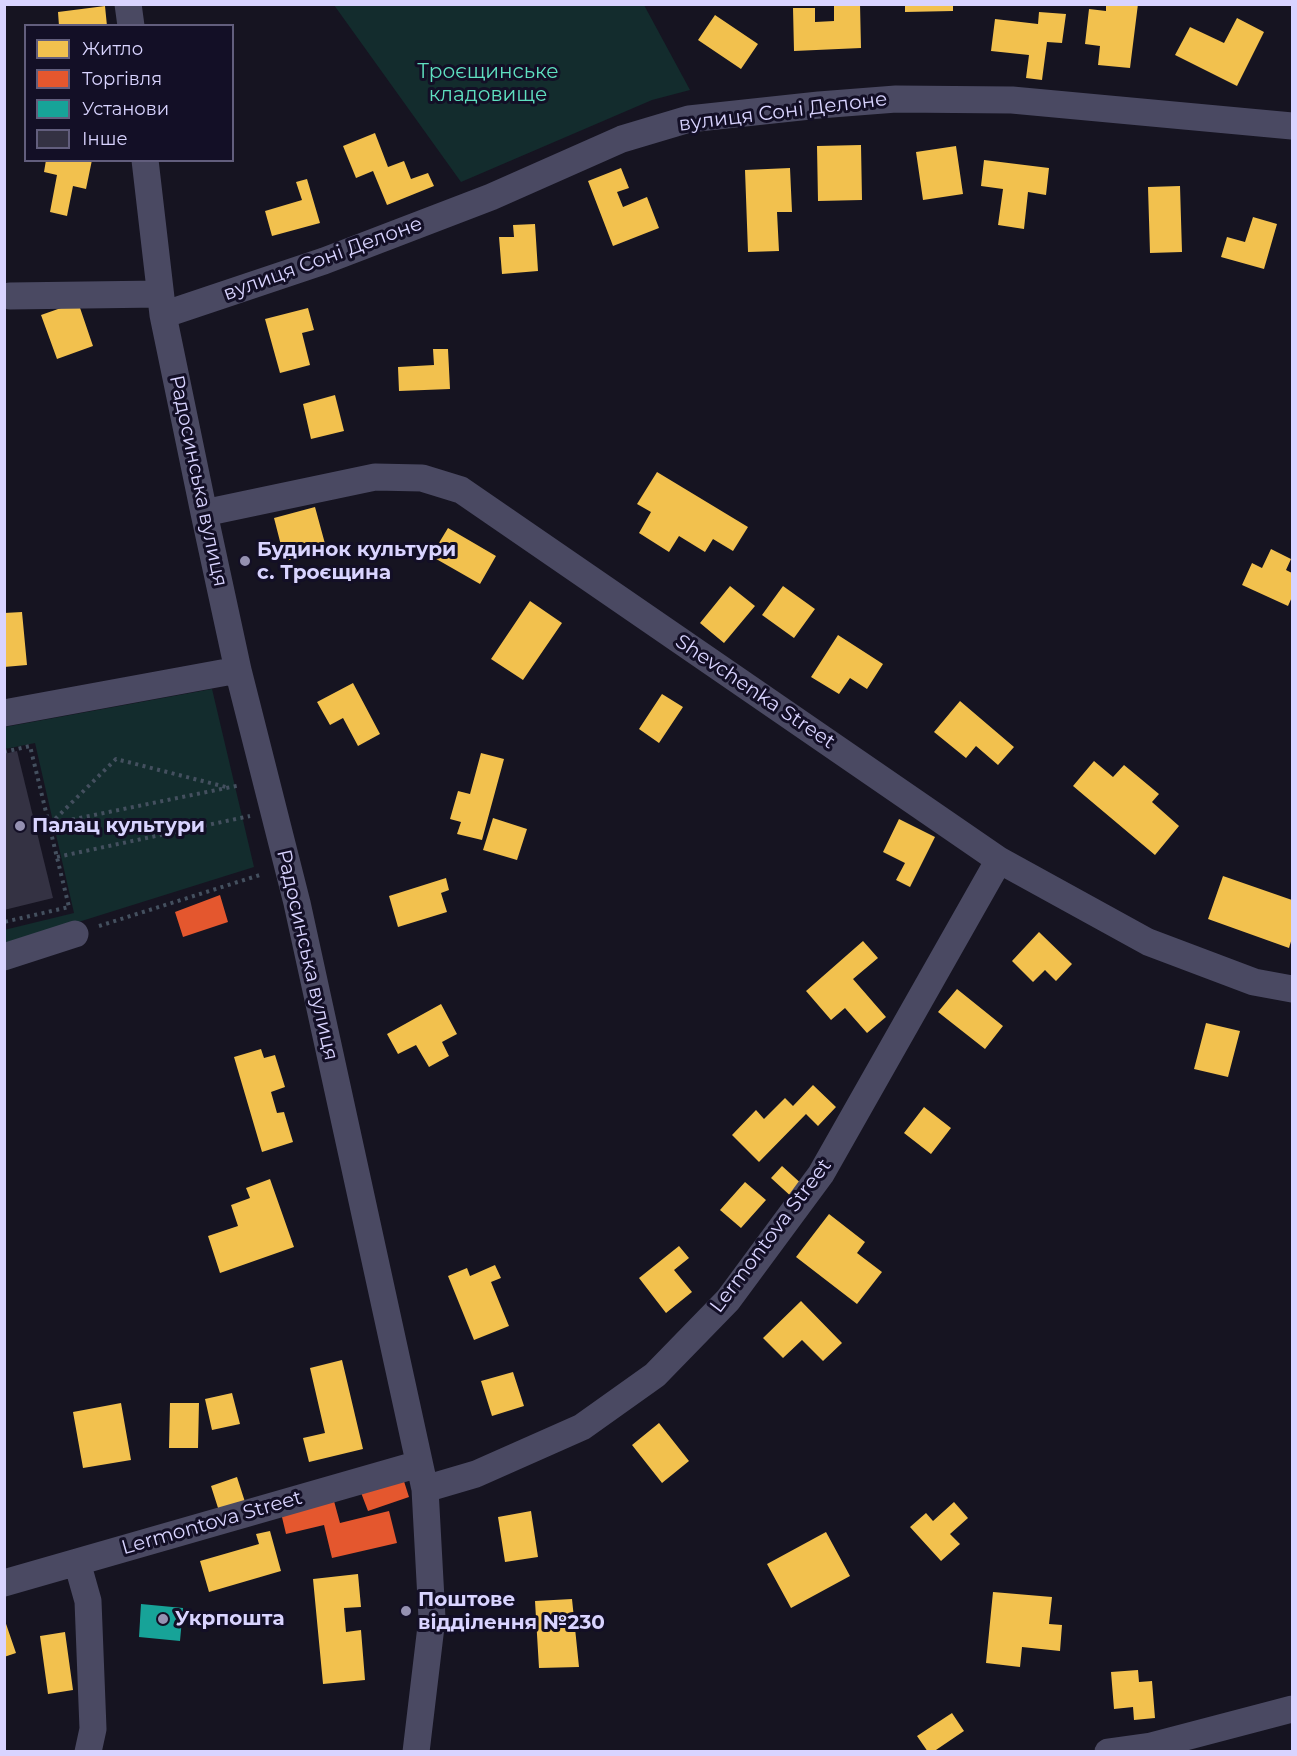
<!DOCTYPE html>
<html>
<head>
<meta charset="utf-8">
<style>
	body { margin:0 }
	#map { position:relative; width:1297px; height:1756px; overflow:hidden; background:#161421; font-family:Montserrat,sans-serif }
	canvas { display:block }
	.frame { position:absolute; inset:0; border:6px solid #d9d4ff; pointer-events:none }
	.legend { position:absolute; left:24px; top:24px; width:210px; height:138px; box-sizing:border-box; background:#130f26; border:2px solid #625e7d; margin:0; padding:8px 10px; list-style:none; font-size:18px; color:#d9d4ff }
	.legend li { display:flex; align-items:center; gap:12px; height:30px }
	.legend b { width:30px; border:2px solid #625e7d }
</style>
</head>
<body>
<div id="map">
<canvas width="1297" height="1756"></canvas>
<div class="frame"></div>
<ul class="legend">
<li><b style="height:16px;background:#f2c14e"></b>Житло</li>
<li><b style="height:16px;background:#e4572e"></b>Торгівля</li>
<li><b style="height:16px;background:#17a398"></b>Установи</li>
<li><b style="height:16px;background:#343243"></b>Інше</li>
</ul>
</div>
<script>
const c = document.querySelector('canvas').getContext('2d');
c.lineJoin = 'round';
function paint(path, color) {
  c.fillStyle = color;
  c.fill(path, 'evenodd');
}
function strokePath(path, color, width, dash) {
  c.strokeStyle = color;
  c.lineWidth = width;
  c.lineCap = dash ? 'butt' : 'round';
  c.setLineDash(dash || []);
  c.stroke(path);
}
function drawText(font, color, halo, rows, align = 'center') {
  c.font = font + ' Montserrat,sans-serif';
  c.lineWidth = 6;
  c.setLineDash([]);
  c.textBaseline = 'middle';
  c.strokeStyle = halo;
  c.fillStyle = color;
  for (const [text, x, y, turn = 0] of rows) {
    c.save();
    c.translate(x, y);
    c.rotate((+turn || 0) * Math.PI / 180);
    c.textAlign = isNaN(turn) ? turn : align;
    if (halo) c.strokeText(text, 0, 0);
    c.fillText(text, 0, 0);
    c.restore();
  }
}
const green = new Path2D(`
	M 334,5 L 644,5 L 690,90 L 652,100 L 461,182 Z
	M 212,689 L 254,867 L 5,945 L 4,930 L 74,913 L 35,743 L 5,749 L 5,727 Z`);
const homes = new Path2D(`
	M 834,4 L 860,4 L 861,48 L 794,51 L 793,8 L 815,8 L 815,22 L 834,21 Z
	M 905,4 L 953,4 L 953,11 L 905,12 Z
	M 1106,4 L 1138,4 L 1130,68 L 1098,65 L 1100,46 L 1085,44 L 1089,9 L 1106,11 Z
	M 105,6 L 107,26 L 59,26 L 58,12 Z
	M 1039,12 L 1066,14 L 1062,43 L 1047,42 L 1042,80 L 1026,78 L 1029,55 L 991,51 L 995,19 L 1038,24 Z
	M 715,15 L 758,44 L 741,69 L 698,40 Z
	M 1237,18 L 1264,32 L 1237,86 L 1175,55 L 1190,27 L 1224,43 Z
	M 375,133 L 388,167 L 404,161 L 411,179 L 428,173 L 434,186 L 387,205 L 373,171 L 356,178 L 343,146 Z
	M 861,145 L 862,200 L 818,201 L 817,146 Z
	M 956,146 L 963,194 L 923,200 L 916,152 Z
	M 46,160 L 92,160 L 86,189 L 73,186 L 67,216 L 50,212 L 57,175 L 44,172 Z
	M 984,160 L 1049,168 L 1046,195 L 1028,192 L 1024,229 L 998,225 L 1003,189 L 981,186 Z
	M 621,168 L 629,188 L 617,192 L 623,207 L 647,197 L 659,228 L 613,246 L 588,181 Z
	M 790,168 L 792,212 L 777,212 L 779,251 L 748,252 L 745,170 Z
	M 307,179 L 320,223 L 272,236 L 265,211 L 302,200 L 296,182 Z
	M 1180,186 L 1182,252 L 1150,253 L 1148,187 Z
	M 1253,217 L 1277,224 L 1264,269 L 1221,257 L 1227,237 L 1245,242 Z
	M 535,224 L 538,271 L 502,274 L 499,237 L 514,237 L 513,225 Z
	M 78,302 L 93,346 L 57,359 L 41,315 Z
	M 308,308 L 314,330 L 302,333 L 310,365 L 280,373 L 265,319 Z
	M 433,349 L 448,349 L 450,389 L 399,391 L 398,367 L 434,365 Z
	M 335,395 L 344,431 L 311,439 L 303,404 Z
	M 657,472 L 748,527 L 733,551 L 713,539 L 705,552 L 679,536 L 669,552 L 639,533 L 651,512 L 637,504 Z
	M 315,507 L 327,551 L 285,561 L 274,518 Z
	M 448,528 L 496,556 L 480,584 L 431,556 Z
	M 1271,549 L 1291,559 L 1286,570 L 1292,573 L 1292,597 L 1288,606 L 1242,585 L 1252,563 L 1262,568 Z
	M 730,586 L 755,606 L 724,643 L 700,623 Z
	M 783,586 L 815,609 L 794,638 L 762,615 Z
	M 530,601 L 562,623 L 523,680 L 491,659 Z
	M 22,612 L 27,665 L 4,667 L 4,613 Z
	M 838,635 L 883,664 L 867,689 L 850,678 L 839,694 L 811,677 Z
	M 353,683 L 380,734 L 358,746 L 343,718 L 330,725 L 317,702 Z
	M 662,694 L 683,707 L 659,743 L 639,729 Z
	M 960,701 L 1014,747 L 998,765 L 976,746 L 966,758 L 934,732 Z
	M 481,753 L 504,759 L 482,840 L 457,834 L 461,822 L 450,819 L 458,791 L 470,794 Z
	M 1094,761 L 1113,777 L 1124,765 L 1159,794 L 1152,802 L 1179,826 L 1155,855 L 1073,786 Z
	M 493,818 L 527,829 L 517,860 L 483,850 Z
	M 899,819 L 935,837 L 910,887 L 896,880 L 905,863 L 883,852 Z
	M 1223,876 L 1292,900 L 1292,938 L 1289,948 L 1208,919 Z
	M 446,878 L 449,890 L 441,893 L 447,912 L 398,927 L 389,896 Z
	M 1039,932 L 1072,964 L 1056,981 L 1045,970 L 1033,982 L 1012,961 Z
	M 863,941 L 878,958 L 853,979 L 886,1017 L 867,1033 L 845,1008 L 831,1020 L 806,991 Z
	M 957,989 L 1003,1026 L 985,1049 L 938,1012 Z
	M 441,1004 L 457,1034 L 442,1042 L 449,1056 L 429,1067 L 416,1045 L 398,1054 L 387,1034 Z
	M 1206,1023 L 1240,1031 L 1228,1077 L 1194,1069 Z
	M 261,1049 L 264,1058 L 275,1055 L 285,1087 L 271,1092 L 277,1113 L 284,1112 L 293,1142 L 262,1152 L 234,1057 Z
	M 813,1085 L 836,1107 L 818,1126 L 806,1114 L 759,1162 L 732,1135 L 756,1110 L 764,1119 L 785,1098 L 793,1106 Z
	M 924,1107 L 951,1128 L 931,1154 L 904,1133 Z
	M 782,1166 L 805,1187 L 794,1199 L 771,1178 Z
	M 270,1179 L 294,1247 L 220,1273 L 208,1236 L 238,1226 L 231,1205 L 250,1198 L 246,1188 Z
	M 745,1182 L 766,1200 L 741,1228 L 720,1210 Z
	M 829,1214 L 865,1242 L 857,1253 L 882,1272 L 857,1304 L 796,1257 Z
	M 679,1246 L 689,1258 L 674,1270 L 692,1292 L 666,1313 L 639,1278 Z
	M 495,1265 L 501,1278 L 491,1282 L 509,1326 L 474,1340 L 448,1276 L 467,1268 L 470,1276 Z
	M 801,1301 L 842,1343 L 823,1361 L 802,1340 L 783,1358 L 763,1338 Z
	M 342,1360 L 363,1449 L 309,1462 L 303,1438 L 325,1433 L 310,1368 Z
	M 513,1372 L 524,1406 L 492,1416 L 481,1381 Z
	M 232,1393 L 240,1424 L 212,1430 L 205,1399 Z
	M 121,1403 L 131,1460 L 83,1468 L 73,1412 Z
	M 170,1403 L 199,1403 L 198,1448 L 169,1448 Z
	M 659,1423 L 689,1461 L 662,1483 L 632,1445 Z
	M 237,1477 L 245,1502 L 219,1511 L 211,1486 Z
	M 954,1502 L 968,1518 L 950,1534 L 960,1544 L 941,1561 L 910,1527 L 926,1513 L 933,1521 Z
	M 531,1511 L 538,1557 L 505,1562 L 498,1517 Z
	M 270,1531 L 281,1571 L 209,1592 L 200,1561 L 259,1544 L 256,1534 Z
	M 826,1532 L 850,1576 L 791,1608 L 767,1564 Z
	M 358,1574 L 361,1607 L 344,1608 L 346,1632 L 361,1630 L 365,1680 L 323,1684 L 313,1579 Z
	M 993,1592 L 1052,1597 L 1049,1624 L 1062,1625 L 1060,1651 L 1022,1647 L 1020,1667 L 986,1663 Z
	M 572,1599 L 579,1667 L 539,1668 L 535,1601 Z
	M 4,1618 L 16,1653 L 4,1657 Z
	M 65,1632 L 73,1690 L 48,1694 L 40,1636 Z
	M 1138,1670 L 1139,1682 L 1152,1681 L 1155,1718 L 1134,1720 L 1133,1707 L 1114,1709 L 1111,1672 Z
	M 952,1713 L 964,1731 L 933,1752 L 928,1752 L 917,1736 Z`);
const shops = new Path2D(`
	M 220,895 L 228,922 L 183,937 L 175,912 Z
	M 402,1475 L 409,1497 L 368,1511 L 360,1490 Z
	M 334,1501 L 340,1523 L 389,1511 L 397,1543 L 332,1558 L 324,1525 L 286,1534 L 281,1513 Z`);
const public = new Path2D(`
	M 141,1604 L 183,1608 L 180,1641 L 139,1637 Z`);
const building = new Path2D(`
	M 17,751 L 53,898 L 4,910 L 4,754 Z`);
const path = new Path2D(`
	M 4,752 L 30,746 L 69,907 L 4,922
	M 50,824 L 241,785
	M 50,824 L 116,759 L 226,787
	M 57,857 L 250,816
	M 99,926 L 263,874`);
const minor = new Path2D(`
	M 128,4 L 131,26
	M 145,160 L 163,315 L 204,513 L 238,670 L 297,903 L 425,1489 L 432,1618 L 416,1752
	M 10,296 L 160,294
	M 163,315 L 324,261 L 491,197 L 622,139 L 689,119 L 819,105 L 896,99 L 1012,100 L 1292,126
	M 204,513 L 375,477 L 422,478 L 461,490 L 999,860 L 1148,942 L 1254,982 L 1292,989
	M 4,713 L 238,670
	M 4,957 L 75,934
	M 425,1489 L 476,1474 L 582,1427 L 655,1375 L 728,1300 L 821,1174 L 999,860
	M 77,1562 L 88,1601 L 93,1729 L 88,1752
	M 4,1583 L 419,1464
	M 1108,1752 L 1151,1746 L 1292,1709`);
const markers = [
	[245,561,6,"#9591b1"],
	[20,826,6,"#9591b1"],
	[406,1611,6,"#9591b1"],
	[163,1619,6,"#9591b1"]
];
const parkNames = [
	["Троєщинське",488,72],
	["кладовище",488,95]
];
const streetNames = [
	["вулиця Соні Делоне",783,112,-7],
	["вулиця Соні Делоне",323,259,-20],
	["Радосинська вулиця",198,481,78],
	["Shevchenka Street",755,692,34],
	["Радосинська вулиця",307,955,77],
	["Lermontova Street",771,1236,-53],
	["Lermontova Street",212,1523,-16]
];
const poiNames = [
	["Будинок культури",257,550],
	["с. Троєщина",257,573],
	["Палац культури",32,826],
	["Поштове",418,1600],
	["відділення №230",418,1623],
	["Укрпошта",175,1619]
];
paint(green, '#132c2d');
paint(homes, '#f2c14e');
paint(shops, '#e4572e');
paint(public, '#17a398');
paint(building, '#343243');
strokePath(path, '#44505f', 4, [3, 4.5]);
strokePath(minor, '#4a4962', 27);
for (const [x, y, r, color] of markers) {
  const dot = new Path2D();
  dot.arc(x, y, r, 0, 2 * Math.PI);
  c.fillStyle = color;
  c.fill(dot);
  strokePath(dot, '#130f26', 2);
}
drawText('20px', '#5fe0c0', '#130f26', parkNames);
drawText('20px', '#d9d4ff', '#130f26', streetNames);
drawText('bold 20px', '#d9d4ff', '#130f26', poiNames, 'left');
</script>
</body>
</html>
